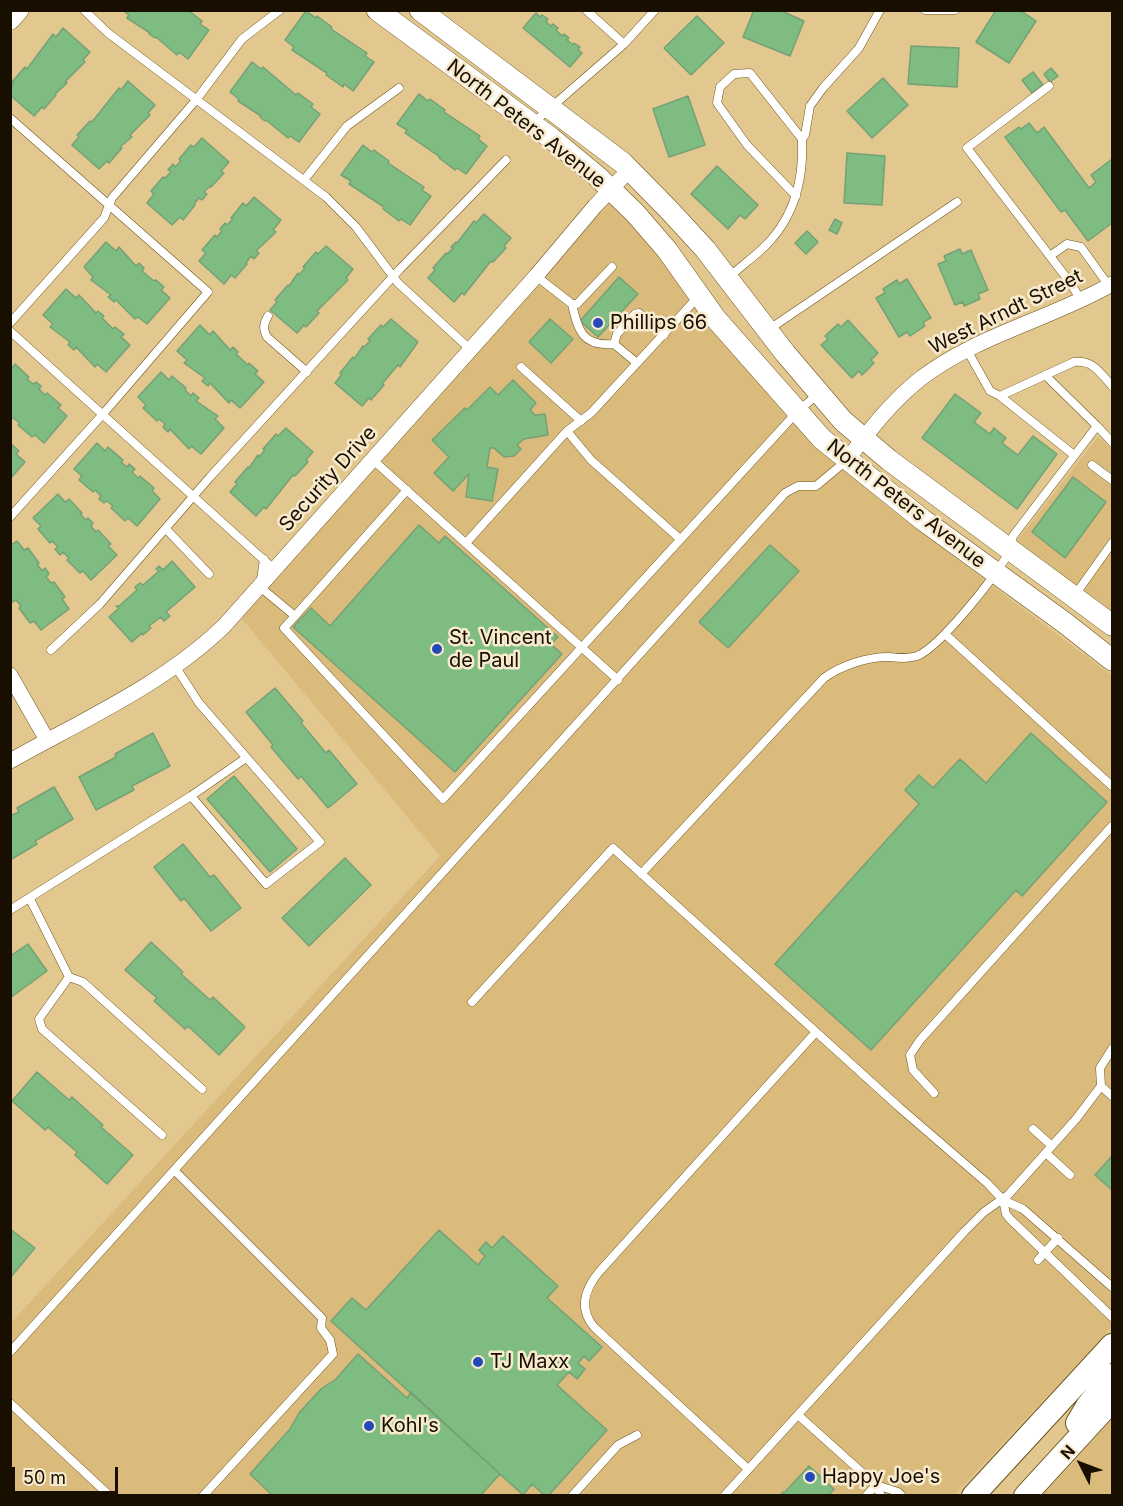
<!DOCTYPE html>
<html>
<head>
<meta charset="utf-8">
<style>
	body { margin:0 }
	#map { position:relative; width:1123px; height:1506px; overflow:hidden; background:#e2c78f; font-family:Inter,sans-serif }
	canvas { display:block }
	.frame { position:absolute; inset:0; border:12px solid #180f00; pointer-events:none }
	.north { position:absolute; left:1051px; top:1434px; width:60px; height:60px; -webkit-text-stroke:4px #f7eace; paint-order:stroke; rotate:312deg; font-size:16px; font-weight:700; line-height:24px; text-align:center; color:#180f00 }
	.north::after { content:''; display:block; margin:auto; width:21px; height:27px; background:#180f00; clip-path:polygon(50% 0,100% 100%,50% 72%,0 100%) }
	.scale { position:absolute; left:12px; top:1467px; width:106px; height:27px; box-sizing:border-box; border:3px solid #180f00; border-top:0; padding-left:8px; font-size:18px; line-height:21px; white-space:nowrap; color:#180f00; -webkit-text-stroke:4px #f7eace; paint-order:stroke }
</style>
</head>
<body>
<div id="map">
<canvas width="1123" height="1506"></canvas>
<div class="frame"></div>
<div class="north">N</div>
<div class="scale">50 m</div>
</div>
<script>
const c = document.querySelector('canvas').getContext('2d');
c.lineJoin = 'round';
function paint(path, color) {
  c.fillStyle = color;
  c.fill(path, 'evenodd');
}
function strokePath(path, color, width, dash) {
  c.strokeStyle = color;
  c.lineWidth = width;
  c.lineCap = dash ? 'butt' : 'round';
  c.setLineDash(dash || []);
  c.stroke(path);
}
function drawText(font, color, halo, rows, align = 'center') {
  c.font = font + ' Inter,sans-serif';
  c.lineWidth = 5;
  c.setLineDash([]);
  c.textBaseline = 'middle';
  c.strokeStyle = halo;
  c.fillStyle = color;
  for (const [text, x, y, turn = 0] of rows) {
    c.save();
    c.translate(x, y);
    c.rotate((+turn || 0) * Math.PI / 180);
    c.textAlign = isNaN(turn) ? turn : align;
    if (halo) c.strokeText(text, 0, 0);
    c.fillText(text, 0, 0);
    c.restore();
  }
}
const built = new Path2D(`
	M 611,190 L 816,446 L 899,515 L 1112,676 L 1112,1327 L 954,1495 L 11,1496 L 10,1324 L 440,856 L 237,613 Z
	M 1098,437 L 1112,448 L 1112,625 L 1010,550 Z
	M 1112,1419 L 1112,1495 L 1042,1495 L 1071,1465 Z`);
const building = new Path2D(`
	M 122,10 L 188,10 L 202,21 L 200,24 L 209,30 L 188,59 L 179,52 L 177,55 L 156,37 L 155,38 L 149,34 L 150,33 L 127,18 L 129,15 Z
	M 754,10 L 779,10 L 804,21 L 790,56 L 743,37 Z
	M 996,10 L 1020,10 L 1036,21 L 1009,63 L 976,42 Z
	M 306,11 L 316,18 L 317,16 L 332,27 L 331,29 L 367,53 L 365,56 L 374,62 L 353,91 L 344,84 L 343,87 L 326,75 L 327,73 L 292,50 L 294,47 L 285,40 Z
	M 536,13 L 540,17 L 542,15 L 548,19 L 546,22 L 551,26 L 553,24 L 558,28 L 556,30 L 562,36 L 564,34 L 569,38 L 567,40 L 573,45 L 574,43 L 580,47 L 578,50 L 582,53 L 570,67 L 523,28 Z
	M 697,16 L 724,43 L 691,75 L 664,48 Z
	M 63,28 L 90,52 L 83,60 L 85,62 L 65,82 L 67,83 L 55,94 L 56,95 L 44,109 L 42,107 L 34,116 L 10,95 L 10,88 L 14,83 L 12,82 L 25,67 L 27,69 L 53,34 L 56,37 Z
	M 911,46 L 959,48 L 957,87 L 908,84 Z
	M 252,62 L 261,69 L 263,67 L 296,95 L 298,93 L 313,104 L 311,107 L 320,114 L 299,142 L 290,136 L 288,138 L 266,120 L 265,121 L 260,117 L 261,116 L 238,101 L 239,99 L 230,92 Z
	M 1051,68 L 1058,76 L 1050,82 L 1044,74 Z
	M 1033,72 L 1043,85 L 1032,93 L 1022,80 Z
	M 883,78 L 908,105 L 872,138 L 847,111 Z
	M 128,81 L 155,105 L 148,113 L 150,115 L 130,135 L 132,137 L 120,147 L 122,148 L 109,163 L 107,161 L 99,169 L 72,145 L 79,137 L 77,135 L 90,121 L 92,122 L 119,88 L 121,90 Z
	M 419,94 L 428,101 L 430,99 L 445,110 L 444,112 L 480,136 L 478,139 L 487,146 L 466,174 L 457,168 L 455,170 L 439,158 L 440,157 L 405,133 L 407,130 L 397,124 Z
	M 688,96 L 705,145 L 669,157 L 653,109 Z
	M 1029,123 L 1037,133 L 1044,127 L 1089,188 L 1096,182 L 1091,175 L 1112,159 L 1112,223 L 1088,241 L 1065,210 L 1061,212 L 1005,137 L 1019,127 L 1021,129 Z
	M 202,138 L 229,162 L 221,171 L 224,173 L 211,187 L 210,186 L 204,192 L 207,194 L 202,200 L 199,198 L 194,204 L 195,205 L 183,220 L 180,217 L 172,225 L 147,203 L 154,194 L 151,191 L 163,177 L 165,178 L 171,172 L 168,170 L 173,164 L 175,167 L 181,161 L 179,159 L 191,145 L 194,147 Z
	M 363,145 L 372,152 L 374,150 L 389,161 L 388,163 L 424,187 L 422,190 L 431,196 L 410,225 L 401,219 L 399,221 L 383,209 L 384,207 L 349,184 L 351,181 L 341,175 Z
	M 847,153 L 885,156 L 882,205 L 844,203 Z
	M 717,166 L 758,205 L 745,219 L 740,215 L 728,229 L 691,194 Z
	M 254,197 L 281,220 L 273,230 L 276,232 L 256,251 L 259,253 L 254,259 L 251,256 L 246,263 L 247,264 L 235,278 L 231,275 L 224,284 L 199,261 L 206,253 L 202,250 L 215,235 L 217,237 L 222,231 L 220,229 L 225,223 L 227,225 L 233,219 L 231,218 L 243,203 L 246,206 Z
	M 484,214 L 511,238 L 504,246 L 506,248 L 493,262 L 491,261 L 464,295 L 462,293 L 454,302 L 428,278 L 435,270 L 433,268 L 446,253 L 447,254 L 453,248 L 451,247 L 456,242 L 457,243 L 474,221 L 476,223 Z
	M 835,219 L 842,223 L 837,234 L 829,230 Z
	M 807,231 L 818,242 L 806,254 L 795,243 Z
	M 106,242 L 116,251 L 119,247 L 136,266 L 139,263 L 144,268 L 142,271 L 154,281 L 156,280 L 164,287 L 161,290 L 170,298 L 147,324 L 138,317 L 135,319 L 116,300 L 114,302 L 108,297 L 111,295 L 91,280 L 93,277 L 84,267 Z
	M 326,246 L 353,269 L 346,278 L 348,280 L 317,311 L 319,313 L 306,327 L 304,325 L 297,333 L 270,310 L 277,302 L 275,300 L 288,285 L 289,286 L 298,273 L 299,275 L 305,268 L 303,267 L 316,252 L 318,254 Z
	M 960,249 L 962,254 L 971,250 L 988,290 L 978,294 L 980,299 L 964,306 L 963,302 L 955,305 L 938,264 L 946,261 L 944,256 Z
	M 619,277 L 638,294 L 598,337 L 580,321 Z
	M 907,279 L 931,318 L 923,322 L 925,326 L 910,336 L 907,332 L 899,337 L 876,298 L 885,293 L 883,289 L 897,280 L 899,284 Z
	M 66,289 L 76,298 L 79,295 L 96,313 L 98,311 L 104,316 L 102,318 L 113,329 L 115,327 L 124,334 L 121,337 L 130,345 L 106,372 L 97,364 L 95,367 L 76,347 L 74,350 L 68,345 L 70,342 L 50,327 L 53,324 L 43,315 Z
	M 391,319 L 418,342 L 400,367 L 398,365 L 382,384 L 384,385 L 371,400 L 369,398 L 362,406 L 335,383 L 342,374 L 340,373 L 353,357 L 354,359 L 363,346 L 364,347 L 370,341 L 368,339 L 381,325 L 383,327 Z
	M 550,319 L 573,339 L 551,363 L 529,342 Z
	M 848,320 L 878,353 L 871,360 L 874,363 L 862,375 L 859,371 L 852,378 L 821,345 L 828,339 L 825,336 L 838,324 L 841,327 Z
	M 200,325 L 210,335 L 213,331 L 230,350 L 233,347 L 238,352 L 236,354 L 248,365 L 249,363 L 258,371 L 255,374 L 264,382 L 240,408 L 231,400 L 229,403 L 210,383 L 208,386 L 202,381 L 205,378 L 184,363 L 187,360 L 177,351 Z
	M 15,364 L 29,377 L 27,379 L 33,384 L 36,382 L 41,386 L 39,389 L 45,395 L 47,393 L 61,405 L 58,408 L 67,416 L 44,443 L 35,435 L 32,437 L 18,425 L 20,423 L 13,418 L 10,420 L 10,367 L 12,368 Z
	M 161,372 L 169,380 L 172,376 L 186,388 L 185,390 L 191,396 L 193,393 L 199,398 L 196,401 L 218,416 L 215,419 L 224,428 L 201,454 L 191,446 L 189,449 L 170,429 L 168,432 L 163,427 L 165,424 L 159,419 L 157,421 L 143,408 L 146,405 L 138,397 Z
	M 513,380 L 536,403 L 530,410 L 535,415 L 545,414 L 548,435 L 524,439 L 517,445 L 521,449 L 514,456 L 504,457 L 494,448 L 490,448 L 487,467 L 498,469 L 492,501 L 466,497 L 469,474 L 453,491 L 434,473 L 449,457 L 432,440 L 465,408 L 467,410 L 490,387 L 498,395 Z
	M 955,394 L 981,413 L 974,422 L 990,434 L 994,428 L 1006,438 L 1002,443 L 1018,455 L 1033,436 L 1057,454 L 1017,509 L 922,438 Z
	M 286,428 L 313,452 L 306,460 L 308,462 L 295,476 L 293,475 L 266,509 L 264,507 L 256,516 L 230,492 L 237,484 L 235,482 L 248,467 L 249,468 L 258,455 L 259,457 L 265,450 L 263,449 L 276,434 L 278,436 Z
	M 10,443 L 19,451 L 16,454 L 25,462 L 10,479 Z
	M 97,443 L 105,451 L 108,447 L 123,460 L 121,462 L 127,467 L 129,464 L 135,469 L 132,472 L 138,478 L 140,476 L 154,488 L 152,491 L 160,499 L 137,526 L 128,518 L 125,521 L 111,508 L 113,506 L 107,501 L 104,503 L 99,499 L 101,496 L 95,490 L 93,492 L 79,480 L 82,476 L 74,469 Z
	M 1073,477 L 1106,502 L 1065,558 L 1032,532 Z
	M 58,494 L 65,502 L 69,499 L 82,513 L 80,514 L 86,520 L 88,518 L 93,523 L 91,526 L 96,532 L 98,530 L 111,544 L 108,546 L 117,555 L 91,580 L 83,571 L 80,573 L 67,560 L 69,558 L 63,552 L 60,555 L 55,549 L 58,547 L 52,541 L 50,543 L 38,529 L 41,526 L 33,518 Z
	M 419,525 L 439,543 L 445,536 L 558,637 L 551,644 L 562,654 L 455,772 L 293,627 L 311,608 L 330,626 Z
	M 17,541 L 24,550 L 28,548 L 39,563 L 37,564 L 42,571 L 45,568 L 49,574 L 46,577 L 51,583 L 54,582 L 65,597 L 62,599 L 69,609 L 41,630 L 34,621 L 30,623 L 19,608 L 21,606 L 16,600 L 13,602 L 10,599 L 10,546 Z
	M 770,545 L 799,571 L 728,648 L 699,622 Z
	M 172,561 L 195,587 L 166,612 L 170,616 L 164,621 L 161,617 L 149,626 L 151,628 L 143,635 L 142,633 L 132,642 L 109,617 L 119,608 L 116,606 L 119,606 L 137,590 L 135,587 L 140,583 L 143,585 L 159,571 L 156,569 L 159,566 L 163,570 Z
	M 275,688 L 303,721 L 301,723 L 326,753 L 329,750 L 357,784 L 328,808 L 301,776 L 298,779 L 271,747 L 273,745 L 246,712 Z
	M 153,733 L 170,766 L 132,786 L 134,790 L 96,810 L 79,777 L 116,757 L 115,754 Z
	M 1031,733 L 1107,802 L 1022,896 L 1016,890 L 871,1050 L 775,964 L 919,804 L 905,790 L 919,775 L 933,788 L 960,759 L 986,783 Z
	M 234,776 L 297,849 L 270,872 L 207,799 Z
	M 54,787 L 73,819 L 35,841 L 37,844 L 10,860 L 10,816 L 19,812 L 17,808 Z
	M 183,844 L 210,877 L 214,875 L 241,908 L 211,931 L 184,898 L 181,901 L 154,867 Z
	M 345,858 L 371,885 L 309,946 L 282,918 Z
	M 151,942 L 183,972 L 181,974 L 210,1000 L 213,997 L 245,1027 L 219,1055 L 188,1026 L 185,1029 L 154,1001 L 157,998 L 125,970 Z
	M 28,944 L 47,971 L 10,998 L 10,956 Z
	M 37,1072 L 69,1100 L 72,1097 L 103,1125 L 101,1127 L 133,1155 L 107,1184 L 75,1155 L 77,1152 L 48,1127 L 45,1130 L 12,1101 Z
	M 1112,1156 L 1112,1190 L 1095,1175 Z
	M 10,1229 L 35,1248 L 10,1278 Z
	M 439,1230 L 478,1265 L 485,1256 L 479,1250 L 486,1242 L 492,1248 L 503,1236 L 558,1286 L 547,1298 L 602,1347 L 589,1361 L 584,1356 L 578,1363 L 585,1369 L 577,1379 L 569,1372 L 557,1385 L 607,1430 L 548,1496 L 545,1496 L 532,1484 L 523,1495 L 331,1321 L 352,1298 L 366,1310 Z
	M 358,1354 L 407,1398 L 411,1392 L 500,1474 L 480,1496 L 273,1496 L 250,1474 L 290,1429 L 299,1413 L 321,1389 L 336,1379 Z
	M 809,1466 L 834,1489 L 828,1496 L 780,1496 L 783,1492 L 784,1493 Z`);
const lane = new Path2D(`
	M 84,10 L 108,33 L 326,197 L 356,227 L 398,283 L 471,350
	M 586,10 L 624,44
	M 925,10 L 955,10
	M 1049,86 L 967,148 L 1069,281 L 1081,300
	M 10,118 L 208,292 L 103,414 L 10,517
	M 533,123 L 624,44 L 655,10
	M 304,180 L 347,126 L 399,88
	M 796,196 L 747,145 L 717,103 L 720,87 L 734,74 L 750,73 L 802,139 L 805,135 L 810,106 L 823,88 L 859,48 L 880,10
	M 1050,256 L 1067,244 L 1081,247 L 1109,286
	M 536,276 L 572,304 L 577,304 L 612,267
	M 728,278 C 739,268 750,260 761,250 C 793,221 804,181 802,139
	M 572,304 C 578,331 583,347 614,344 L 637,363
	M 268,316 C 263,325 263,329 267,337 L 307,372
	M 10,323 L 104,218 L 112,198 L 196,100 L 242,39 L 280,10
	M 768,330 L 957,202
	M 10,331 L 275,570
	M 614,344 L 617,334 L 635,314 L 639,313 L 664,335
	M 967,350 L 990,391 L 1000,396 L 1074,362 C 1094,360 1100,373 1112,386
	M 521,367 L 581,421
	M 1045,375 L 1097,426
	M 1000,396 L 1074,455
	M 567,431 L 591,460 L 680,539
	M 373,460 L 618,680
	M 1092,465 L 1112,480
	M 166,529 L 209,574
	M 466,543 L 567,431 L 591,413 L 697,298
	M 264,559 L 260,587 L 295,616 L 284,628 L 443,799 L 797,412 L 818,394
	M 1075,595 L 1112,543
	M 295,616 L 407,490
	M 945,634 L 1112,786
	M 51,650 L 100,604 L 210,477 L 400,269 L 506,160
	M 175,666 L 199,703 L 320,842 L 266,884 L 191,796
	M 641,874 L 824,678 C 842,665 867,657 889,657 C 899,658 907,659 917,656 C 939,648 1000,572 1010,550 C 1012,546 1012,540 1013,536 L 1097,426 L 1112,442
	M 30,899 L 69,977
	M 10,910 L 191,796 L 246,758
	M 472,1002 L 613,848 L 900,1108 L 987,1183 L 1003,1200 L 1023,1209 L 1112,1287
	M 1101,1086 L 1112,1096
	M 934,1093 L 913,1070 L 910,1055 L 920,1040 L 1112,826
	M 1033,1129 L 1052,1146
	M 162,1135 L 42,1029 L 39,1019 L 69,977 L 83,982 L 202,1089
	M 1046,1153 L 1070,1175
	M 175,1171 L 322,1318 L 321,1328 L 330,1340 L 333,1354 L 203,1496
	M 1003,1200 L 1006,1214 L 1010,1219 L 1112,1317
	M 1038,1260 L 1058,1238
	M 10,1352 L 785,493 L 798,486 L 816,486 L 846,461
	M 10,1403 L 110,1496
	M 798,1415 L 876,1485 L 881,1496
	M 748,1469 L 594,1327 C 578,1308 585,1289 599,1272 L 816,1032
	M 876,1485 L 898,1492 L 902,1496
	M 725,1495 L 964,1232 L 984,1212 L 1008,1195 L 1076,1119 L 1101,1086 L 1100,1068 L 1112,1049
	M 572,1496 L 618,1445 L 637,1435
	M 866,1496 L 876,1485`);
const street = new Path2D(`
	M 847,460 C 869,431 891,402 920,379 C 977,335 1051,319 1112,284
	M 10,675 L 47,740
	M 10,761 C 83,720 164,684 224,626 L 536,276 L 595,206 L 630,169`);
const secondary = new Path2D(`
	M 377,10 L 551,138 L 598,177 L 635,213 L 667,250 L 716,319 L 822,439 L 923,520 L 1065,623 L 1112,660
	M 420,10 L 623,163 L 671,212 L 705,249 L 785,353 L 843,421 L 889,460 L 1112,625
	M 10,19 L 18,10`);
const primary = new Path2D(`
	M 1077,1423 L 1087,1406 L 1112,1375
	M 973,1496 L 1112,1345
	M 1025,1496 L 1112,1401`);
const markers = [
	[598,323,6,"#244ab8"],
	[437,649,6,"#244ab8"],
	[478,1362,6,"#244ab8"],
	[369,1426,6,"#244ab8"],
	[810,1477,6,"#244ab8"]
];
const streetNames = [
	["North Peters Avenue",526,124,38],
	["West Arndt Street",1006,312,-26],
	["Security Drive",328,479,-48],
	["North Peters Avenue",906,504,38]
];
const poiNames = [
	["Phillips 66",610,323],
	["St. Vincent",449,638],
	["de Paul",449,661],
	["TJ Maxx",490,1362],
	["Kohl's",381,1426],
	["Happy Joe's",822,1477]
];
paint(built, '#dabb7c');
paint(building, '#7fbc81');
strokePath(building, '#75a176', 1.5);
strokePath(lane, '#6d551d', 9);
strokePath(street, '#6d551d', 16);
strokePath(secondary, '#6d551d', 22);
strokePath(primary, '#6d551d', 24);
strokePath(lane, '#fff', 8);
strokePath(street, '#fff', 15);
strokePath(secondary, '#fff', 21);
strokePath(primary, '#fff', 22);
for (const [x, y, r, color] of markers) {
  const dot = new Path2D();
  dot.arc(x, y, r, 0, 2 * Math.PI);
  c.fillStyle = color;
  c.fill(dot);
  strokePath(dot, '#f7eace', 2);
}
drawText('20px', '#180f00', '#f7eace', streetNames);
drawText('20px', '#180f00', '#f7eace', poiNames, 'left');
</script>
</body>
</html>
